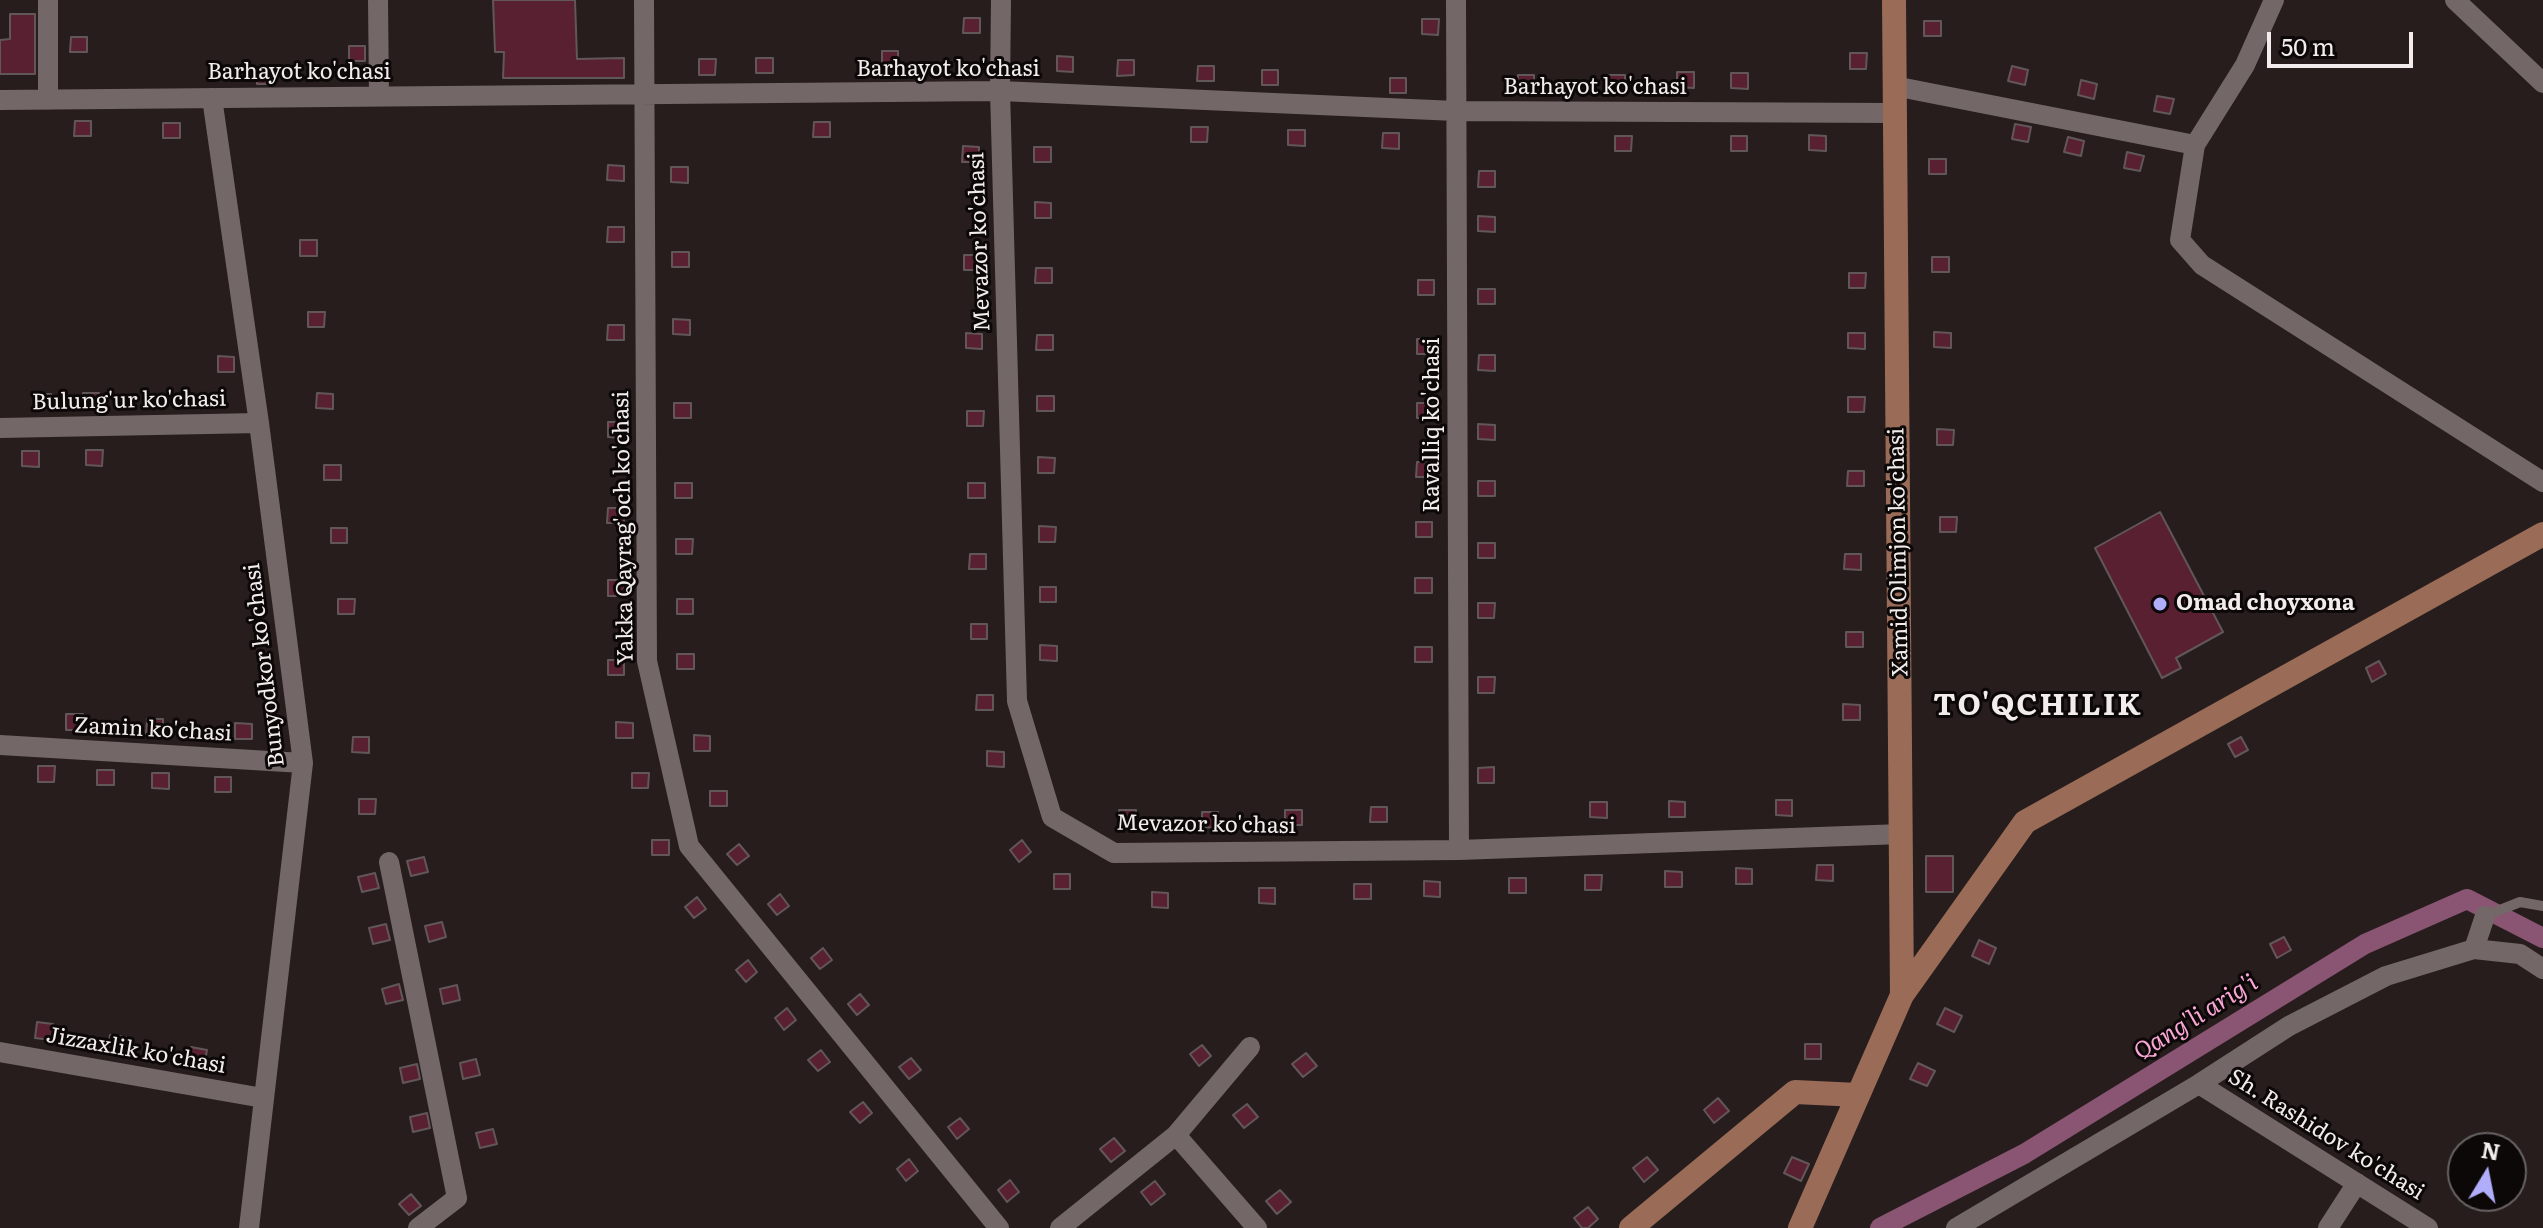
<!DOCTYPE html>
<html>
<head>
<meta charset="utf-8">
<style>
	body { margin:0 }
	#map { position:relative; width:2543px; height:1228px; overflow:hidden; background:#261d1c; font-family:Literata,serif }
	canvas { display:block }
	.north { position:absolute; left:2447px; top:1132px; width:80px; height:80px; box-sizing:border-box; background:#0c0808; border:2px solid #686363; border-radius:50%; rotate:10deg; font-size:22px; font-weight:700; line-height:32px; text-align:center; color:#f3ecec }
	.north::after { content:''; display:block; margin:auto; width:28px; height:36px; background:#b0aefa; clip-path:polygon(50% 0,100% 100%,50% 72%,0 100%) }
	.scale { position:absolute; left:2267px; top:32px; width:146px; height:36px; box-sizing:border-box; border:4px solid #f3ecec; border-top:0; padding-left:10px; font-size:24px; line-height:28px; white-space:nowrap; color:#f3ecec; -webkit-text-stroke:6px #0c0808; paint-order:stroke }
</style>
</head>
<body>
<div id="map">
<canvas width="2543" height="1228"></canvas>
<div class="north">N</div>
<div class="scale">50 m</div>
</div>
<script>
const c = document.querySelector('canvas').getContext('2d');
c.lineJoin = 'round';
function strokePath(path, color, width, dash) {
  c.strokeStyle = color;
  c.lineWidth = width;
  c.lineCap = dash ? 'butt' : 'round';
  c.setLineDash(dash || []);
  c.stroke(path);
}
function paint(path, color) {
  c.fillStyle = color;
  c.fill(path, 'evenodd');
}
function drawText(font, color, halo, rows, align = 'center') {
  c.font = font + ' Literata,serif';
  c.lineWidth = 6;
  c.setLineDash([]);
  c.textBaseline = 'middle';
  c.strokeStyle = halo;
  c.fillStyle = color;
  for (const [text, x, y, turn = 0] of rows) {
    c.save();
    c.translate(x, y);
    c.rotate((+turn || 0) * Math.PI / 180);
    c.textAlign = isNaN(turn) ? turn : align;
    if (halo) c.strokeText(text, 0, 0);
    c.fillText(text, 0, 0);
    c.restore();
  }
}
const canal = new Path2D(`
	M 1880,1228 L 2024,1154 L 2365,944 L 2467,899 L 2543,938`);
const building = new Path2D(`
	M 493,0 L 575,0 L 577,59 L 624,58 L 624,78 L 503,78 L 504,52 L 495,52 Z
	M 10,14 L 35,14 L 35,74 L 0,74 L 0,40 L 10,39 Z
	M 964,18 L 980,18 L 980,33 L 963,33 Z
	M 1422,19 L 1439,19 L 1438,35 L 1422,34 Z
	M 1924,21 L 1941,21 L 1941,36 L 1924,36 Z
	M 71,37 L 87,37 L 87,52 L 70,52 Z
	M 349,46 L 365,46 L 365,61 L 349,61 Z
	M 882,51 L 898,51 L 898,67 L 882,66 Z
	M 1850,53 L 1867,53 L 1866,69 L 1850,69 Z
	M 1057,56 L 1073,57 L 1073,72 L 1057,71 Z
	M 756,58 L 773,58 L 773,73 L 756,73 Z
	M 699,59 L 716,59 L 715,75 L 699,75 Z
	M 1118,60 L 1134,60 L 1134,75 L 1117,76 Z
	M 1198,66 L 1214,66 L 1214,81 L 1197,81 Z
	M 2012,66 L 2028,70 L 2025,85 L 2008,81 Z
	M 257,69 L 274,69 L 274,84 L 257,84 Z
	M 1262,70 L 1278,70 L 1278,85 L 1262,85 Z
	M 1677,72 L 1694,72 L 1694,88 L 1677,87 Z
	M 1731,73 L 1748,73 L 1748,89 L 1731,88 Z
	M 1518,75 L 1534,75 L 1534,91 L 1517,90 Z
	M 1608,75 L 1625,75 L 1625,90 L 1608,90 Z
	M 1390,78 L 1406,78 L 1406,93 L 1390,93 Z
	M 2081,80 L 2097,84 L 2094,99 L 2078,95 Z
	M 2157,96 L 2174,99 L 2170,114 L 2154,111 Z
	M 75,121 L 91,121 L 91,136 L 74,136 Z
	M 814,122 L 830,122 L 830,137 L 813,137 Z
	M 163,123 L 180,123 L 180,138 L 163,138 Z
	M 2015,124 L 2031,127 L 2028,142 L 2012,139 Z
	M 1191,127 L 1208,127 L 1207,142 L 1191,142 Z
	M 1288,130 L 1305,130 L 1305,146 L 1288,145 Z
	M 1383,133 L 1399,133 L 1399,149 L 1382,148 Z
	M 1809,135 L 1826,136 L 1826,151 L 1809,150 Z
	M 1615,136 L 1632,136 L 1631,151 L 1615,151 Z
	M 1731,136 L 1747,136 L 1747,151 L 1731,151 Z
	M 2068,137 L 2084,141 L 2081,156 L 2064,152 Z
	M 963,146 L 979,147 L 979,162 L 962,162 Z
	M 1034,147 L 1051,147 L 1051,162 L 1034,162 Z
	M 2127,152 L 2144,156 L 2140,171 L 2124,168 Z
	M 1929,159 L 1946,159 L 1946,174 L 1929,174 Z
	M 608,165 L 624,166 L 624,181 L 607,180 Z
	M 671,167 L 688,167 L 688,183 L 671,182 Z
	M 1479,171 L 1495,171 L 1495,187 L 1478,187 Z
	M 1035,202 L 1051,203 L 1051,218 L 1035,218 Z
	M 1478,216 L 1495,217 L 1495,232 L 1478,231 Z
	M 608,227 L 624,227 L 624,242 L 607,242 Z
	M 300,240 L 317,240 L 317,256 L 300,256 Z
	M 672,252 L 689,252 L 689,267 L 672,267 Z
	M 964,255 L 981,255 L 981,270 L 964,270 Z
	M 1932,257 L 1949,257 L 1949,272 L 1932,272 Z
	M 1036,268 L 1052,268 L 1052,283 L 1035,283 Z
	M 1849,273 L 1866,273 L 1865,288 L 1849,288 Z
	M 1418,280 L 1434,280 L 1434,295 L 1418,295 Z
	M 1478,289 L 1495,289 L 1495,304 L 1478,304 Z
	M 308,312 L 325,312 L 324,327 L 308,327 Z
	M 673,319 L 690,320 L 690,335 L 673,334 Z
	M 608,325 L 624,325 L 624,340 L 607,340 Z
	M 1934,332 L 1951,333 L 1951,348 L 1934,347 Z
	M 966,333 L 982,334 L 982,349 L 966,348 Z
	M 1848,333 L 1865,333 L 1865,349 L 1848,348 Z
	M 1037,335 L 1053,335 L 1053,350 L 1036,350 Z
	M 1417,339 L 1434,339 L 1433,354 L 1417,354 Z
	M 1479,355 L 1495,355 L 1495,371 L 1478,370 Z
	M 218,356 L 234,357 L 234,372 L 218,372 Z
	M 83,393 L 99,393 L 99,408 L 82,408 Z
	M 317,393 L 333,394 L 333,409 L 316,408 Z
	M 34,394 L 51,394 L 51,409 L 34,409 Z
	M 1037,396 L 1054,396 L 1054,411 L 1037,411 Z
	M 1848,397 L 1865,397 L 1864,412 L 1848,412 Z
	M 674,403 L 691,403 L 691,418 L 674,418 Z
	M 1417,403 L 1433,403 L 1433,418 L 1417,418 Z
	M 967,411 L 984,411 L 983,426 L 967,426 Z
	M 608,422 L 624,422 L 624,438 L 608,437 Z
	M 1478,424 L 1495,425 L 1495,440 L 1478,439 Z
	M 1937,429 L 1954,430 L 1953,445 L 1937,445 Z
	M 86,450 L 103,450 L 102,466 L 86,465 Z
	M 22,451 L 39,451 L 39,467 L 22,466 Z
	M 1038,457 L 1055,458 L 1054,473 L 1038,473 Z
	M 1417,462 L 1433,462 L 1433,477 L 1416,477 Z
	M 324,465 L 341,465 L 341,480 L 324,480 Z
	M 1848,471 L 1864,471 L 1864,486 L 1847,486 Z
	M 1478,481 L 1495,481 L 1495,496 L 1478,496 Z
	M 675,483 L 692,483 L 692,498 L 675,498 Z
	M 968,483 L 985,483 L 985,498 L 968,498 Z
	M 608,508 L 624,508 L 624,523 L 607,523 Z
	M 2160,512 L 2223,632 L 2176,658 L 2181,668 L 2162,678 L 2095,548 Z
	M 1940,517 L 1957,517 L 1956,532 L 1940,532 Z
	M 1416,522 L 1432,522 L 1432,537 L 1416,537 Z
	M 1039,526 L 1056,527 L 1055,542 L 1039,542 Z
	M 331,528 L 347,528 L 347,543 L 331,543 Z
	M 676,539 L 693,539 L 692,554 L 676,554 Z
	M 1478,543 L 1495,543 L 1495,558 L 1478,558 Z
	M 970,554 L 986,554 L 986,569 L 969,569 Z
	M 1845,554 L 1861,554 L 1861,570 L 1844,569 Z
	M 1415,578 L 1432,578 L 1432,593 L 1415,593 Z
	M 608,580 L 624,580 L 624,596 L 608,596 Z
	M 1040,587 L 1056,587 L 1056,602 L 1040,602 Z
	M 338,599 L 355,599 L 354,614 L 338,614 Z
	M 677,599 L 693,599 L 693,614 L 677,614 Z
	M 1478,603 L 1495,603 L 1494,618 L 1478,618 Z
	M 971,624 L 987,624 L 987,639 L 971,639 Z
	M 1846,632 L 1863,632 L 1863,647 L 1846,647 Z
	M 1040,645 L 1057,646 L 1057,661 L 1040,660 Z
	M 1415,647 L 1432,647 L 1432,662 L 1415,662 Z
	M 677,654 L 694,654 L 694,669 L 677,669 Z
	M 608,660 L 624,660 L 624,675 L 608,675 Z
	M 2379,661 L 2386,674 L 2372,682 L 2366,668 Z
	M 1478,677 L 1495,677 L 1494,693 L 1478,693 Z
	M 977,695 L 993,695 L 993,710 L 976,710 Z
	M 1843,704 L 1860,705 L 1860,720 L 1843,720 Z
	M 66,714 L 83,714 L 83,730 L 66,730 Z
	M 147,719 L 163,719 L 163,734 L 146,734 Z
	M 616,722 L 633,723 L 633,738 L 616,738 Z
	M 235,723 L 252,724 L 252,739 L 235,739 Z
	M 694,735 L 710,736 L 710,751 L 694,751 Z
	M 353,737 L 369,737 L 369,753 L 352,752 Z
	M 2241,737 L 2248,750 L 2235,757 L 2228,744 Z
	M 987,751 L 1004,752 L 1004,767 L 987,766 Z
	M 38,766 L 55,766 L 54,782 L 38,782 Z
	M 1494,767 L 1494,783 L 1478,783 L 1478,768 Z
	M 97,770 L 114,770 L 114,785 L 97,785 Z
	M 152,773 L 169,773 L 169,789 L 152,788 Z
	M 632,773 L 649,773 L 648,788 L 632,788 Z
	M 215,777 L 231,777 L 231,792 L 215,792 Z
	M 710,791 L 727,791 L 727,806 L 710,806 Z
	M 359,799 L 376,799 L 375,814 L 359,814 Z
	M 1776,800 L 1792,800 L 1792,816 L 1776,815 Z
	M 1669,801 L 1685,802 L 1685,817 L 1669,817 Z
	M 1590,802 L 1607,802 L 1607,818 L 1590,817 Z
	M 1371,807 L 1387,807 L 1387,822 L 1370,822 Z
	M 1119,810 L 1136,810 L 1135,826 L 1119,825 Z
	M 1285,810 L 1302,810 L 1302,825 L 1285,825 Z
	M 1202,812 L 1218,812 L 1218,828 L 1202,827 Z
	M 652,840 L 669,840 L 669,855 L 652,855 Z
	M 1022,840 L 1031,852 L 1019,862 L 1010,850 Z
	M 739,844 L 749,856 L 737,865 L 727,854 Z
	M 1926,856 L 1953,856 L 1953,892 L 1926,892 Z
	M 424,857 L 428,872 L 411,876 L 407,861 Z
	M 1817,865 L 1833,865 L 1833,881 L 1816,880 Z
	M 1736,868 L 1752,869 L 1752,884 L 1736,884 Z
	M 1665,871 L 1682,872 L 1682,887 L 1665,887 Z
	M 375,873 L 379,888 L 362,892 L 358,877 Z
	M 1054,874 L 1070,874 L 1070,889 L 1054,889 Z
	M 1585,875 L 1602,875 L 1601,890 L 1585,890 Z
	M 1509,878 L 1526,878 L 1526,893 L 1509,893 Z
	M 1424,881 L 1440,882 L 1440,897 L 1424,896 Z
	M 1354,884 L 1371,884 L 1371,899 L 1354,899 Z
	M 1259,888 L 1275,888 L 1275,904 L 1259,903 Z
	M 1152,892 L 1168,893 L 1168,908 L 1152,907 Z
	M 780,894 L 789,906 L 777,915 L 768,904 Z
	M 697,897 L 706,909 L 694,918 L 685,907 Z
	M 442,922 L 446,937 L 429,942 L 425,926 Z
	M 386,924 L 390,940 L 373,944 L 369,928 Z
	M 2284,937 L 2291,950 L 2277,958 L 2270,944 Z
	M 1979,940 L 1996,948 L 1989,964 L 1972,956 Z
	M 823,948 L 832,960 L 820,969 L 811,958 Z
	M 748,960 L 757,972 L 746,982 L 736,970 Z
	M 399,984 L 403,1000 L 386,1004 L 382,989 Z
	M 457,985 L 460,1000 L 443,1004 L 440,989 Z
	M 860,994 L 869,1005 L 857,1015 L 848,1004 Z
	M 787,1008 L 796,1020 L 784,1030 L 775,1018 Z
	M 1945,1008 L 1962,1016 L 1954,1032 L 1937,1024 Z
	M 37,1022 L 53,1024 L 51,1040 L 35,1038 Z
	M 110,1035 L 126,1037 L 123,1053 L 108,1050 Z
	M 1805,1044 L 1821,1044 L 1821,1059 L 1805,1059 Z
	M 1202,1045 L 1211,1056 L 1199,1066 L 1190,1054 Z
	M 191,1047 L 207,1050 L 204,1066 L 188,1063 Z
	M 821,1050 L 830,1062 L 818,1071 L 808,1060 Z
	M 1306,1053 L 1317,1066 L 1303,1077 L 1292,1064 Z
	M 911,1058 L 921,1070 L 909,1079 L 899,1067 Z
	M 476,1059 L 480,1075 L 463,1079 L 460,1063 Z
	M 1918,1063 L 1935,1071 L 1927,1086 L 1910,1079 Z
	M 417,1064 L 420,1079 L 403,1083 L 400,1068 Z
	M 1718,1098 L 1729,1111 L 1714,1123 L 1704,1110 Z
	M 863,1102 L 872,1113 L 860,1123 L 850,1112 Z
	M 1247,1104 L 1258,1117 L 1244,1128 L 1233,1115 Z
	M 427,1113 L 430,1128 L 413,1132 L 410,1117 Z
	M 960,1118 L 969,1129 L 957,1139 L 948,1127 Z
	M 493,1129 L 497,1144 L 480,1148 L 476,1133 Z
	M 1114,1138 L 1125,1151 L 1111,1162 L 1100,1149 Z
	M 1647,1157 L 1658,1170 L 1644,1182 L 1633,1168 Z
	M 1792,1157 L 1809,1164 L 1801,1181 L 1784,1173 Z
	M 909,1159 L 918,1171 L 906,1181 L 897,1169 Z
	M 1010,1180 L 1019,1192 L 1007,1202 L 998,1190 Z
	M 1155,1181 L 1165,1194 L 1151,1205 L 1141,1192 Z
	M 1280,1190 L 1291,1202 L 1277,1214 L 1266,1201 Z
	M 411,1194 L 421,1206 L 409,1215 L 399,1204 Z
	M 1588,1207 L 1598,1219 L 1588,1228 L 1582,1228 L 1574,1218 Z`);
const lane = new Path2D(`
	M 2485,916 L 2520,902 L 2543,906`);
const street = new Path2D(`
	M 48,0 L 48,100
	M 378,0 L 379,96
	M 644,0 L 647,661 L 689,846 L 999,1228
	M 1001,0 L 1000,91 L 1017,701 L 1052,817 L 1114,853 L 1459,850 L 1902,834
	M 1456,0 L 1459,850
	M 2274,0 L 2245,65 L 2195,145 L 2180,240 L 2202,265 L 2543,482
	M 2455,0 L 2543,83
	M 1894,86 L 2195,145
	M 212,98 L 259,423 L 303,763 L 249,1228
	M 0,100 L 1000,91 L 1456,111 L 1895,113
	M 0,428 L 259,423
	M 0,745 L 303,763
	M 389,862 L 457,1198 L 418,1228
	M 2474,949 L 2520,954 L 2543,969
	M 0,1052 L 263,1098
	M 2199,1084 L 2428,1228
	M 1176,1135 L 1257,1228
	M 1060,1228 L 1176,1135 L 1250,1047
	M 1956,1228 L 2199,1084 L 2289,1026 L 2386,976 L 2474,949 L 2485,916
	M 2328,1228 L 2357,1183`);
const secondary = new Path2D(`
	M 1902,995 L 2025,822 L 2543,534
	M 1631,1228 L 1795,1092 L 1858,1095
	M 1800,1228 L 1902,995 L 1894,0`);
const markers = [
	[2160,604,8,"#b0aefa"]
];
const streetNames = [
	["Barhayot ko'chasi",948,70],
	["Barhayot ko'chasi",299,73],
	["Barhayot ko'chasi",1595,88],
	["Mevazor ko'chasi",980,242,-92],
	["Bulung'ur ko'chasi",129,401,-1],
	["Ravalliq ko'chasi",1433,425,-90],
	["Yakka Qayrag'och ko'chasi",624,528,-91],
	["Xamid Olimjon ko'chasi",1899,552,-91],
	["Bunyodkor ko'chasi",265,665,-97],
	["Zamin ko'chasi",153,730,3],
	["Mevazor ko'chasi",1206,825,1],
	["Jizzaxlik ko'chasi",136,1051,10],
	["Sh. Rashidov ko'chasi",2326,1135,32]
];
const poiNames = [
	["Omad choyxona",2176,604]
];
const waterNames = [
	["Qang'li arig'i",2196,1018,-32]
];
const districtNames = [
	["TO'QCHILIK",2038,706]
];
strokePath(canal, '#8a5473', 20);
paint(building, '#582030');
strokePath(building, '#615759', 2);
strokePath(lane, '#736867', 10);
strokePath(street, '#736867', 20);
strokePath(secondary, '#9a6c58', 24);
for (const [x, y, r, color] of markers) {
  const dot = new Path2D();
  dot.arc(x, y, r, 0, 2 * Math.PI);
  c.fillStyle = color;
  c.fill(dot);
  strokePath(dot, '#0c0808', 3);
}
drawText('22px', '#f3ecec', '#0c0808', streetNames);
drawText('bold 22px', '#f3ecec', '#0c0808', poiNames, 'left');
drawText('italic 24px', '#faa7d6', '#0c0808', waterNames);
c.letterSpacing = '2px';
drawText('bold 30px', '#f3ecec', '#0c0808', districtNames);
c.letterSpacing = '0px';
</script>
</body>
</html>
